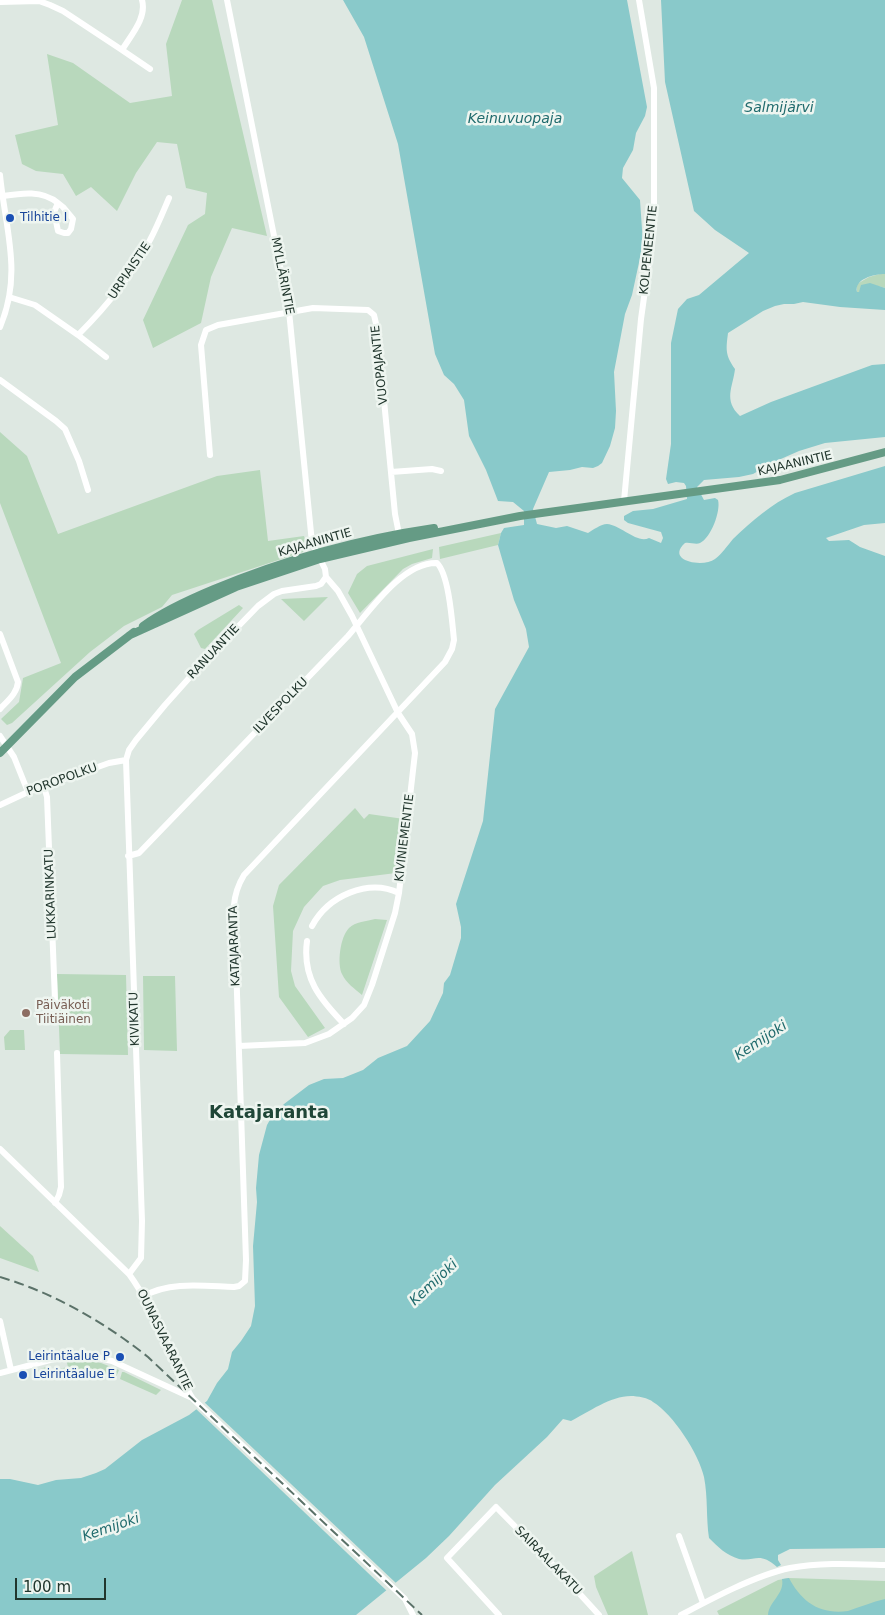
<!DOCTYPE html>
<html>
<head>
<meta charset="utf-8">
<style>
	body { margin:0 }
	#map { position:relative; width:885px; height:1615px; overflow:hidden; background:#dee8e2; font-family:"DejaVu Sans",sans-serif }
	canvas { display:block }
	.scale { position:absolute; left:15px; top:1578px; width:91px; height:22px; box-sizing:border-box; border:2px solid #21362d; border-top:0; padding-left:6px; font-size:15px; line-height:18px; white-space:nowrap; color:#21362d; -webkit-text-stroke:4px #eef5f0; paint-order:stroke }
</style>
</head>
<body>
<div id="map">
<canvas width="885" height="1615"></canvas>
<div class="scale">100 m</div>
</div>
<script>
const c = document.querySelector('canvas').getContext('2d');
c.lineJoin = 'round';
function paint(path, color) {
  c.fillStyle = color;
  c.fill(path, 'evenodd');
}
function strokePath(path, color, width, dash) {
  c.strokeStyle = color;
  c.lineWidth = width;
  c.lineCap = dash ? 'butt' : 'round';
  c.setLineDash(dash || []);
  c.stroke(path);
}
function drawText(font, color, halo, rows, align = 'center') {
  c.font = font + ' "DejaVu Sans",sans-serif';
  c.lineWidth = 5;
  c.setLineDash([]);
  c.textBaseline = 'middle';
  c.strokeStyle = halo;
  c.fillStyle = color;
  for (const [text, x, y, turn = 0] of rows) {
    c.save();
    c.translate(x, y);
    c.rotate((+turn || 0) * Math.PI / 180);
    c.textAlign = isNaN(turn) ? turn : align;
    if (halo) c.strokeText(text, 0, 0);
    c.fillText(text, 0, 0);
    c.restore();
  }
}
const green = new Path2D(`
	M 182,0 L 212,0 L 267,236 L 232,228 L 211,277 L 201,323 L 153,348 L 143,320 L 188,225 L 205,214 L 207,193 L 186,188 L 177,144 L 157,142 L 136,173 L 117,211 L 91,187 L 76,196 L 63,174 L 36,171 L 22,164 L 15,135 L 58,125 L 47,54 L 73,63 L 130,103 L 172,96 L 166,44 Z
	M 883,273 L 885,274 L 885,288 C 873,285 868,282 859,292 L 857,292 L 857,284 L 869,277 Z
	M 0,432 L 27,456 L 58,534 L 217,476 L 260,470 L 268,541 L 304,536 L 309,550 L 172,595 L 162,607 L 124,626 L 90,652 L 12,723 L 7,725 L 1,719 L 19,702 L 23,678 L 61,663 L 0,503 Z
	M 501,533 L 498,545 L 440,559 L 439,547 Z
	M 433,549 L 432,558 L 412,564 L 403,569 L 360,613 L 348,593 L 357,574 L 367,566 Z
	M 328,597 L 304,621 L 281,599 Z
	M 239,605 L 243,608 L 205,649 L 201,648 L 194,634 L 198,630 Z
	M 355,808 L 364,819 L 369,814 L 404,819 L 396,873 L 340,880 L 323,886 L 304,907 L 293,931 L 291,971 L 295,986 L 325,1028 L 308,1037 L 279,997 L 273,906 L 279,885 Z
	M 375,919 L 387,920 L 362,995 C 355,989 346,983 342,974 C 337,964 340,937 349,928 C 355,922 367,921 375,919 Z
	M 57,974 L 126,975 L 128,1055 L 60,1054 Z
	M 143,976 L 175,976 L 177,1051 L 144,1050 Z
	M 10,1030 L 24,1030 L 25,1050 L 5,1050 L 4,1037 Z
	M 0,1226 L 33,1256 L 39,1272 L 0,1258 Z
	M 83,1360 L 101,1363 L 119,1370 L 116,1377 C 90,1368 68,1369 41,1373 L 41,1369 L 48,1366 L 53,1370 L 68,1367 L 67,1363 L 69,1361 Z
	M 122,1372 L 124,1372 L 161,1390 L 156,1395 L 120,1379 Z
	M 632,1551 L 648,1615 L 608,1615 L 596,1587 L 594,1576 Z
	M 789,1578 L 885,1581 L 885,1615 L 719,1615 L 717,1611 L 778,1580 Z`);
const water = new Path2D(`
	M 343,0 L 627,0 L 647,107 L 645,116 L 636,133 L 633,150 L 623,168 L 622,178 L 640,200 L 643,244 L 632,295 L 625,314 L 614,372 L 616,411 L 615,428 L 610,446 L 602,463 L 598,466 L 593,468 L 582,467 L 570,470 L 549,472 L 533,509 L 537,524 L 556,528 L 567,526 L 588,533 C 593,530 601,524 607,524 C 621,525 637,544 649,538 L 661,543 L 663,538 L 661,532 L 628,523 L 624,520 L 624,516 L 633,511 L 653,509 L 687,499 L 686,486 L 684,483 L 676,482 L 668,484 L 666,479 L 671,444 L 671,343 L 678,309 L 687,299 L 699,295 L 749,253 L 715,230 L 694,211 L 665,82 L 661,0 L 885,0 L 885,274 C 874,274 854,279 857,292 L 859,292 L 861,285 L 870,283 L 885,288 L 885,310 L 840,307 L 803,302 L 794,304 L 784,304 L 775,306 L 763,311 L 728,333 C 726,349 725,355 735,369 C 733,387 723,400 740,416 L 771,402 L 872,365 L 885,364 L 885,437 L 825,443 L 799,451 L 774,462 L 753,474 L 739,477 L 704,480 L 697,487 L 704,500 L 715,498 L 718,500 C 721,511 711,538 700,543 C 696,545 690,542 685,543 C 665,561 703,568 715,559 C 722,554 727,546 733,539 C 752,521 771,504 795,493 L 885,466 L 885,523 L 864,525 L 826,538 L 829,541 L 849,540 L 860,547 L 885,556 L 885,1548 L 790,1549 L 778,1555 L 778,1560 L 781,1565 L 777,1567 C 759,1551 755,1562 739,1559 C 726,1555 718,1547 709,1538 C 706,1518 708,1497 704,1477 C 699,1454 673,1414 653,1402 C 649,1398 637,1396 631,1396 C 610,1396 589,1412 571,1421 L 563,1419 L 547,1437 L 495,1485 L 449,1536 L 426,1558 L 356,1615 L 0,1615 L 0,1479 L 10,1479 L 38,1485 L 56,1480 L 81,1478 L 96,1473 L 105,1469 L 142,1440 L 189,1415 L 207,1401 L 217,1383 L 228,1369 L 232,1352 L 241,1341 L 251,1326 L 255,1306 L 253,1246 L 257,1202 L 256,1188 L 259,1155 L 267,1125 L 271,1118 L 284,1104 L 309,1085 L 324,1079 L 343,1078 L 363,1070 L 378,1058 L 407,1046 L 430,1021 L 443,993 L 444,983 L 450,975 L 461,938 L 461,927 L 456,904 L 483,821 L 495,709 L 529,647 L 526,629 L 514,600 L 498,545 L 501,533 L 504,528 L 524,525 L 524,511 L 513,502 L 498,501 L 486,470 L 469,436 L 464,400 L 454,384 L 444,375 L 435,354 L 398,144 L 364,37 Z
	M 789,1578 C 801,1601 819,1615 848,1611 C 860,1607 872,1602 885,1599 L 885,1615 L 768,1615 C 769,1601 785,1594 782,1579 Z`);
const pier = new Path2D(`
	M 203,1401 L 397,1584 L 388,1592 L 195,1408 Z`);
const minor = new Path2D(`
	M 227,0 L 289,311 L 312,543 L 325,569 L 326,577 L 338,591 L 352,616 L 398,713 L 412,734 L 415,753 L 399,893 L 395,913 L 372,985 L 364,1005 L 352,1018 L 329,1034 L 305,1043 L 239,1046
	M 0,2 L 39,1 L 50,5 L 63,11 L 122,50 C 131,35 147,18 142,0
	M 122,50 L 150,69
	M 0,175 C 5,228 23,274 0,327
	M 3,196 C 22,193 42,190 58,203 L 54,212 L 58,231 L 64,233 L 68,233 L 71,229 L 73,219 L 63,207 L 58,203
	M 9,297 L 35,305 L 78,335 C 106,307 132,276 150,240 C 157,227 163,212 169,198
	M 78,335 L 106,357
	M 0,380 L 56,421 L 65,429 L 79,461 L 88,490
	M 210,455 L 201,345 L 206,330 L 218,325 L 313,308 L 368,310 L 374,315 L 377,328 L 395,514 L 399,534
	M 391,472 L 432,469 L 441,471
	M 624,501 L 641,319 L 654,226 L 654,88 L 639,0
	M 0,634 L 18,682 C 17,694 7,701 0,709
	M 0,736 L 14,757 L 28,792
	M 44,787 L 47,797 L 55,1001
	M 0,805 L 28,792 L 109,763 L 126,760
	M 128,856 L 139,853 L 348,636 C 369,612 402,562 437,563 C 449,575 452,621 454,640 L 452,649 L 445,662 L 244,875 C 238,885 235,893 234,905 L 246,1260 L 245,1281 L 239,1286 L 234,1287 C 204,1286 170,1281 144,1296
	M 312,926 C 328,896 368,878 399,893
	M 307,941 C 302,978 320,999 344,1024
	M 0,1149 L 129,1274 C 147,1299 161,1328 174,1356 C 181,1370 184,1386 193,1399 L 405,1599 L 413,1615
	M 55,1203 L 59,1195 L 61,1187 L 57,1053
	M 129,1274 L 141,1258 L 142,1221 L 126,760 L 129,750 L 136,740 L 165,705 L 198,668 L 258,606 L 274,594 L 282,591 L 316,586 L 321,584 L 326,577
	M 0,1321 L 11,1370
	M 0,1373 L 54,1359 L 77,1356 L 95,1357 L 112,1361 L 190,1397
	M 679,1536 L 703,1603
	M 499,1615 L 447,1558 L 496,1507 L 558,1570 L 599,1615
	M 681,1615 C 711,1599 756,1575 790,1568 C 821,1562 854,1564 885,1565`);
const major = new Path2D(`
	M 143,626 C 165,610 190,599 214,589 C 284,560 359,539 434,528
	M 130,635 L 236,587 L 320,559 L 409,538 L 520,516 L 780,480 L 885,452
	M 0,753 L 75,677 L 134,632`);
const rail = new Path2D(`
	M 0,1277 C 54,1293 104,1322 148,1357 L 422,1615`);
const markers = [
	[10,218,5,"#1a4fb4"],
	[26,1013,5,"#8d6e63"],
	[120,1357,5,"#1a4fb4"],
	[23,1375,5,"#1a4fb4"]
];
const transitNames = [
	["Tilhitie I",20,218],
	["Leirintäalue P",110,1357,"right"],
	["Leirintäalue E",33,1375]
];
const streetNames = [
	["KOLPENEENTIE",649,250,-84],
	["URPIAISTIE",130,271,-56],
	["MYLLÄRINTIE",282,276,79],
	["VUOPAJANTIE",380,365,-96],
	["KAJAANINTIE",795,464,-13],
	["KAJAANINTIE",315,543,-16],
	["RANUANTIE",214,652,-47],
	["ILVESPOLKU",281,706,-46],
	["POROPOLKU",62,780,-20],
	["KIVINIEMENTIE",405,838,-83],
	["LUKKARINKATU",51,894,-92],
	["KATAJARANTA",235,946,-92],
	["KIVIKATU",135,1019,-92],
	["OUNASVAARANTIE",164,1340,64],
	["SAIRAALAKATU",548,1561,46]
];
const educationNames = [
	["Päiväkoti",36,1006],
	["Tiitiäinen",36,1020]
];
const waterNames = [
	["Salmijärvi",779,108],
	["Keinuvuopaja",515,119],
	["Kemijoki",761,1041,-33],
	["Kemijoki",434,1283,-43],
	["Kemijoki",111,1528,-19]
];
const districtNames = [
	["Katajaranta",269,1113]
];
paint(green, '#b8d8bc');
paint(water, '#89c9ca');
paint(pier, '#dee8e2');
strokePath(minor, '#fff', 6);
strokePath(major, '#659b85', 8);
strokePath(rail, '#5b7269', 2, [10, 5]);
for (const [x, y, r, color] of markers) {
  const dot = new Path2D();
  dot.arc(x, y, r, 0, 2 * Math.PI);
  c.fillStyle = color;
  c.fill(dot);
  strokePath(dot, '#eef5f0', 2);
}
drawText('12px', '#164399', '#eef5f0', transitNames, 'left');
drawText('12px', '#21362d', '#eef5f0', streetNames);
drawText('12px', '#785e54', '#eef5f0', educationNames, 'left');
drawText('italic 14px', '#206b6d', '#eef5f0', waterNames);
drawText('bold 18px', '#1f4637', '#eef5f0', districtNames);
</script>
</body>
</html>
